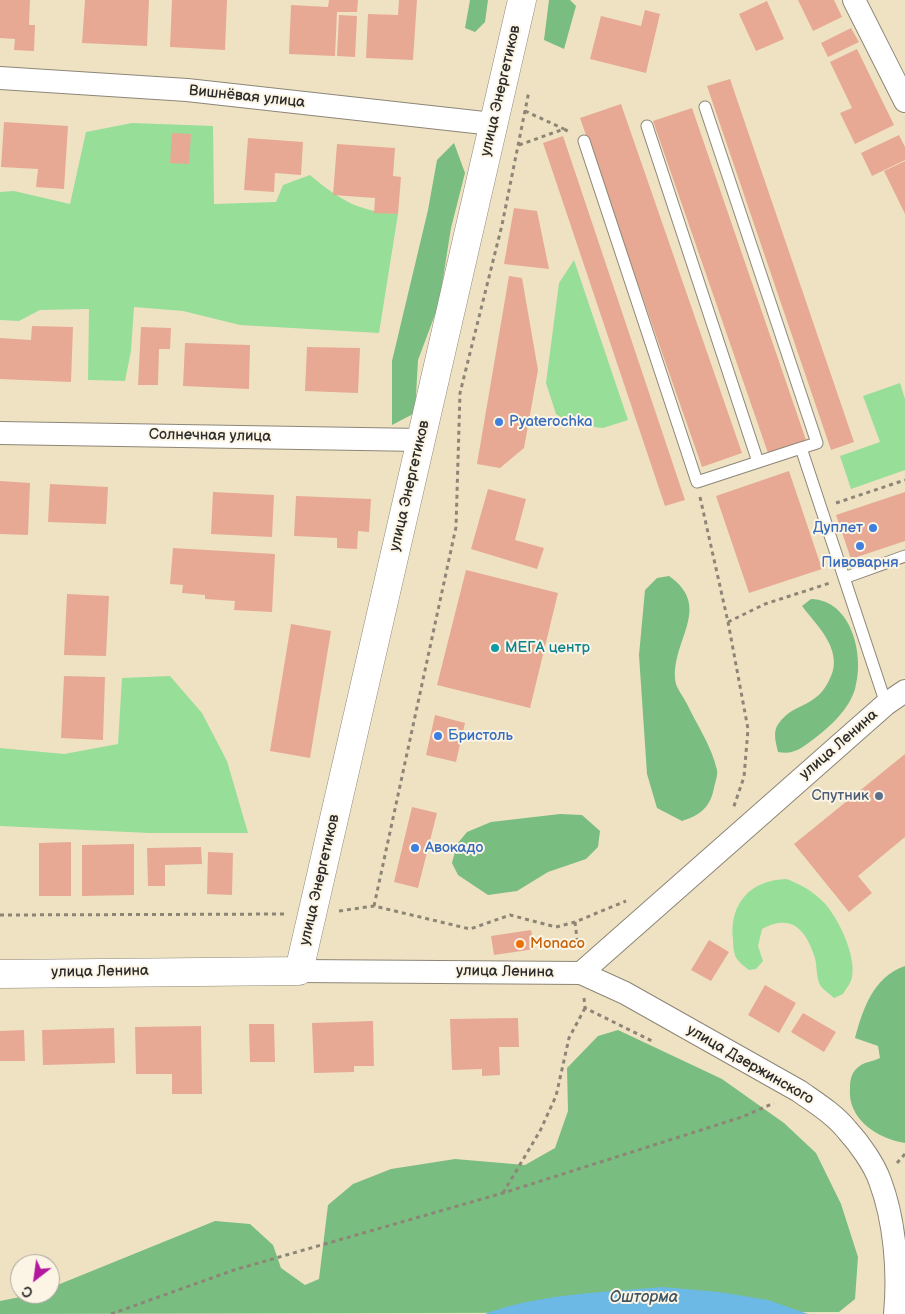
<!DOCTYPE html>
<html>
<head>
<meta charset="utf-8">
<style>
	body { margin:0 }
	#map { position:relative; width:905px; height:1314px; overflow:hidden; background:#efe2c3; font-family:"Balsamiq Sans",sans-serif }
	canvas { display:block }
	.north { position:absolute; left:10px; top:1254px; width:50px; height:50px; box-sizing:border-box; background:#fcf5e5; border:1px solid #a8a49b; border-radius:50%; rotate:210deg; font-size:14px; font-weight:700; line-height:20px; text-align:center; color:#2b2b2b }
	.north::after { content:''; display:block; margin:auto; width:18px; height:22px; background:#b5179e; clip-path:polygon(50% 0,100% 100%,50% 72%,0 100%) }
</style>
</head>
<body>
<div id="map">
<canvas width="905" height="1314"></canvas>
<div class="north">С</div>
</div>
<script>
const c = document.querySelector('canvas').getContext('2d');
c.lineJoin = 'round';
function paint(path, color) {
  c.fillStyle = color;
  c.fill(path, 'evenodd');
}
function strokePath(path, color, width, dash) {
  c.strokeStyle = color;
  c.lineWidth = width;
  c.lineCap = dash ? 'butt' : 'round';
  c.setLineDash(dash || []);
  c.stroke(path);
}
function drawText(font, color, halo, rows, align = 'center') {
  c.font = font + ' "Balsamiq Sans",sans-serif';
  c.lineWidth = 4;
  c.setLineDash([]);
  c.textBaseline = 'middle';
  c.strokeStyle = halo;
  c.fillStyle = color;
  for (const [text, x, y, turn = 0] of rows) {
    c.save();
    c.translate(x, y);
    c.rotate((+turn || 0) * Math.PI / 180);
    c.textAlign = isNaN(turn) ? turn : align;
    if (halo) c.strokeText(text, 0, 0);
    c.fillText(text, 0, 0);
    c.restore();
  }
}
const green = new Path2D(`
	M 132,123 L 213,126 L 214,204 L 276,202 L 283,185 L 310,175 C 339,200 360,212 398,214 L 379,333 L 240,325 L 183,311 L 134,307 L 131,351 L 125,381 L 88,380 L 89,309 L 40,310 L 19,321 L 0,320 L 0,192 L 14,191 L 70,204 L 86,132 Z
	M 574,260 L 628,420 L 603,428 L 572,425 L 556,414 L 546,383 L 559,283 Z
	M 900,383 L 905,399 L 905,470 L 851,489 L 840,456 L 880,442 L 863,396 Z
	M 170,676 L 202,713 L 227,761 L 248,833 L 149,833 L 0,826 L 0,748 L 64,754 L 118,744 L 122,678 Z
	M 786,879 C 798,883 809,889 819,898 C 836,911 857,956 852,977 C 851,983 846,989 843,994 L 834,998 C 830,994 822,989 820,985 C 816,977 817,966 815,958 C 806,930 792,913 762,929 L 758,946 L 763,961 L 756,969 L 749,970 C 745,967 740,963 737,959 C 734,955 733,946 733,940 C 729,904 750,880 786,879 Z`);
const forest = new Path2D(`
	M 470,0 L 488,0 L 485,22 L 475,32 L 465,28 Z
	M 549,0 L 570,0 L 576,6 L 564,49 L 544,40 Z
	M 454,143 L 465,173 L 451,228 L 439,304 L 418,360 L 415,413 L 392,425 L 392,361 L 428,210 L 437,160 Z
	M 669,576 C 715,608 668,643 676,684 C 678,690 684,698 687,704 C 697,725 712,747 717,770 C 718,775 715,783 714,788 C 710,808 700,815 682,821 L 657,808 L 647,774 L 639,655 L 645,590 L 657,578 Z
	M 811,599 C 852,600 865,656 855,689 C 849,709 831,726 815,738 C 802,748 794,755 778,752 C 776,743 772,731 779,723 C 795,701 818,709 831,676 C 836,666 834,653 829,643 C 823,630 810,617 802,606 Z
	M 560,814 L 582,815 L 600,831 L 598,847 L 586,859 L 548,872 L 517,891 L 488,895 L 458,875 L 452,863 L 457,844 L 467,832 L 491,822 Z
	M 905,966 L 905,1143 C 878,1139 847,1119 850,1088 C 850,1078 852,1071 861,1065 C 866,1062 874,1061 880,1058 L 878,1046 L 855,1038 C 863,1009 873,977 905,966 Z
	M 618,1030 L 722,1079 L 784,1123 L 816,1153 L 841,1204 L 858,1257 L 855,1299 L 839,1312 L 0,1314 L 0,1301 L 35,1294 L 50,1294 L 50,1288 L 215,1221 L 250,1224 L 273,1245 L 281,1268 L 305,1285 L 319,1279 L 328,1205 L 353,1184 L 391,1169 L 455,1159 L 525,1165 L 555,1148 L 568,1111 L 567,1068 L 598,1036 Z`);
const water = new Path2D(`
	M 662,1287 L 719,1292 L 768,1300 L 808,1314 L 485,1314 C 536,1294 607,1292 662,1287 Z`);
const building = new Path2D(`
	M 0,0 L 30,0 L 29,25 L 35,25 L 34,51 L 14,50 L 15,39 L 0,38 Z
	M 85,0 L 149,0 L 147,46 L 82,43 Z
	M 172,0 L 227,0 L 225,50 L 170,47 Z
	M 329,0 L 358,0 L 357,12 L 337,12 L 335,56 L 289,54 L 291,5 L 328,7 Z
	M 399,0 L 417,0 L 413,60 L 366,58 L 368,14 L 398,15 Z
	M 798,0 L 834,0 L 842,17 L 813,31 Z
	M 767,1 L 784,39 L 756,51 L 739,14 Z
	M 645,10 L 660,14 L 646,73 L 590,59 L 601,16 L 641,26 Z
	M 339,15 L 357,16 L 355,57 L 337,56 Z
	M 851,28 L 859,42 L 828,57 L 821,43 Z
	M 857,49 L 894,125 L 855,144 L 840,113 L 852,108 L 830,62 Z
	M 730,79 L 854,442 L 831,450 L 707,86 Z
	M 621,104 L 742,453 L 702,467 L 580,118 Z
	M 692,108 L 807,443 L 769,456 L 653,121 Z
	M 4,122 L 68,126 L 64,189 L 36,187 L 38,169 L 1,167 Z
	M 172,133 L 191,134 L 189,164 L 170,163 Z
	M 899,135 L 905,147 L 905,160 L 872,176 L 861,153 Z
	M 563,136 L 685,500 L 665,506 L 543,143 Z
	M 248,138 L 303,142 L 301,175 L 275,173 L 274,192 L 244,190 Z
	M 337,144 L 395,148 L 393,176 L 401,177 L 398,214 L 374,213 L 375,198 L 333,195 Z
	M 905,161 L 905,214 L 884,171 Z
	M 514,208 L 537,211 L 549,269 L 504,264 Z
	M 509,276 L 522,278 L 538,370 L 524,448 L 500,468 L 477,464 Z
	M 32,326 L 73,327 L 71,382 L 0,379 L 0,338 L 31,340 Z
	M 141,327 L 171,328 L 170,349 L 159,349 L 158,385 L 138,385 Z
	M 185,343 L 250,345 L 249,389 L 183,386 Z
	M 307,347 L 360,348 L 358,393 L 305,391 Z
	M 789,471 L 822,569 L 749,593 L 716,496 Z
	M 0,481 L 30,483 L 28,535 L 0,534 Z
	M 50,484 L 108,487 L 106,524 L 48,522 Z
	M 488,489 L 526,499 L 515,540 L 544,548 L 537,569 L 471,549 Z
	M 213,492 L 274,495 L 272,537 L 211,534 Z
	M 905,492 L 905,541 L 851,559 L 836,515 Z
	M 296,496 L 371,499 L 369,532 L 358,531 L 357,549 L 337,548 L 337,538 L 294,536 Z
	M 173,548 L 275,554 L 272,612 L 234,610 L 235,601 L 205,599 L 205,595 L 182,593 L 183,585 L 170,584 Z
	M 466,570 L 558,593 L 530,708 L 437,685 Z
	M 67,594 L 109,596 L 106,656 L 64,655 Z
	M 291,624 L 331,631 L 310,758 L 270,751 Z
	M 64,676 L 105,677 L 103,740 L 61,738 Z
	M 435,715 L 465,723 L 456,762 L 426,755 Z
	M 905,754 L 905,837 L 858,876 L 872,893 L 849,912 L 794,844 Z
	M 412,807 L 437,813 L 418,888 L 394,882 Z
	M 71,842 L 71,896 L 39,896 L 39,843 Z
	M 134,844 L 134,895 L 82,896 L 82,845 Z
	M 201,847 L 202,864 L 165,865 L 165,886 L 148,886 L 147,848 Z
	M 208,852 L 233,853 L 232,895 L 207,894 Z
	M 531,930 L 535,949 L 494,955 L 491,936 Z
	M 709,940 L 729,952 L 711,981 L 691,970 Z
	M 765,985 L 796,1003 L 779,1033 L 748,1015 Z
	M 803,1013 L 836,1032 L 824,1052 L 791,1032 Z
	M 518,1018 L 519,1047 L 499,1047 L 500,1075 L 482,1076 L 482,1069 L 452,1070 L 450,1019 Z
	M 373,1021 L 374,1066 L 354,1066 L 354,1072 L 314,1073 L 312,1023 Z
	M 249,1024 L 274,1024 L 275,1062 L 250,1062 Z
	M 201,1026 L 202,1094 L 172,1094 L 172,1074 L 136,1074 L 135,1027 Z
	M 114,1028 L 115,1063 L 43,1065 L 42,1030 Z
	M 24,1030 L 25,1061 L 0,1061 L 0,1031 Z`);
const path = new Path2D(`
	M 525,111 L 564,129
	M 519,145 L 564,129 L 571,133
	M 700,497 L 728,622 L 748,729 L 744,777 L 733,809
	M 836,503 L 905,480
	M 728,622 L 765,604 L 830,583
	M 374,906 L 456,527 L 460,393 L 502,225 L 529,91
	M 339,911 L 374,906 L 470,929 L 510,915 L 556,927 L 575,922 L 626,901
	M 0,915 L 288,914
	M 575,922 L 578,947
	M 584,998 L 585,1008 L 652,1041
	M 897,1163 L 905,1154
	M 503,1193 L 540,1131 L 556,1096 L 569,1038 L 585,1008
	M 111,1314 L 234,1270 L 503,1193 L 742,1117 L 774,1103`);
const service = new Path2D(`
	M 705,107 L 817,443 L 801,448
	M 647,126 L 758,462
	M 584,141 L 697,482 L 801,448 L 886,704
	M 844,578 L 905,556`);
const minor = new Path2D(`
	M 854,0 L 905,101
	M 0,78 L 187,90 L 493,124
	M 0,433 L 421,440
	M 299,971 L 581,973 L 625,993 L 799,1091 C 816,1103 834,1114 847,1130 C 859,1143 874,1164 880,1181 C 895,1221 899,1272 895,1314
	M 581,973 L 886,704 L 905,691`);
const tertiary = new Path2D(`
	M 0,974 L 299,971 L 522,0`);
const markers = [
	[499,422,5,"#3f7fe0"],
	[873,528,5,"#3f7fe0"],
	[860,546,5,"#3f7fe0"],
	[495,648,5,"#0f9aa8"],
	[438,736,5,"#3f7fe0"],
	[879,796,5,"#5c6f8a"],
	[415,848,5,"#3f7fe0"],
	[520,944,5,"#e8710a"]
];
const streetNames = [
	["улица Энергетиков",501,91,-77],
	["Вишнёвая улица",247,97,6],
	["Солнечная улица",210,436,1],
	["улица Энергетиков",410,486,-77],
	["улица Ленина",839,745,-41],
	["улица Энергетиков",320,880,-77],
	["улица Ленина",100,972,-1],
	["улица Ленина",505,972,1],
	["улица Дзержинского",750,1065,30]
];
const shopNames = [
	["Pyaterochka",509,422],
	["Дуплет",863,528,"right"],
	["Пивоварня",860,563,"center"],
	["Бристоль",448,736],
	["Авокадо",425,848]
];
const cultureNames = [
	["МЕГА центр",505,648]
];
const serviceNames = [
	["Спутник",869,796]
];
const foodNames = [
	["Monaco",530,944]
];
const waterNames = [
	["Ошторма",644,1298]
];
paint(green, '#97de98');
paint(forest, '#79bd80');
paint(water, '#6db9e6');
paint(building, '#e7a994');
strokePath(service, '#8d8677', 13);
strokePath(minor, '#8d8677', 24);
strokePath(tertiary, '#8d8677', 29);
strokePath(path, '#8d8677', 3, [4, 4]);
strokePath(service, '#fff', 11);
strokePath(minor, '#fff', 22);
strokePath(tertiary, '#fff', 28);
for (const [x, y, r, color] of markers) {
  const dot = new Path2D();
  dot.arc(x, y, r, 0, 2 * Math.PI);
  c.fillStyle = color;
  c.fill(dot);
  strokePath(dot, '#fcf5e5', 2);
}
drawText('15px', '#2b2b2b', '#fcf5e5', streetNames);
drawText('15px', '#366cbe', '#fcf5e5', shopNames, 'left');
drawText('15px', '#0d838f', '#fcf5e5', cultureNames, 'left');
drawText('15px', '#4e5e75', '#fcf5e5', serviceNames, 'right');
drawText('15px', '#c56008', '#fcf5e5', foodNames, 'left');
drawText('italic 16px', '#3f5663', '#fcf5e5', waterNames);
</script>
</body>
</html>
